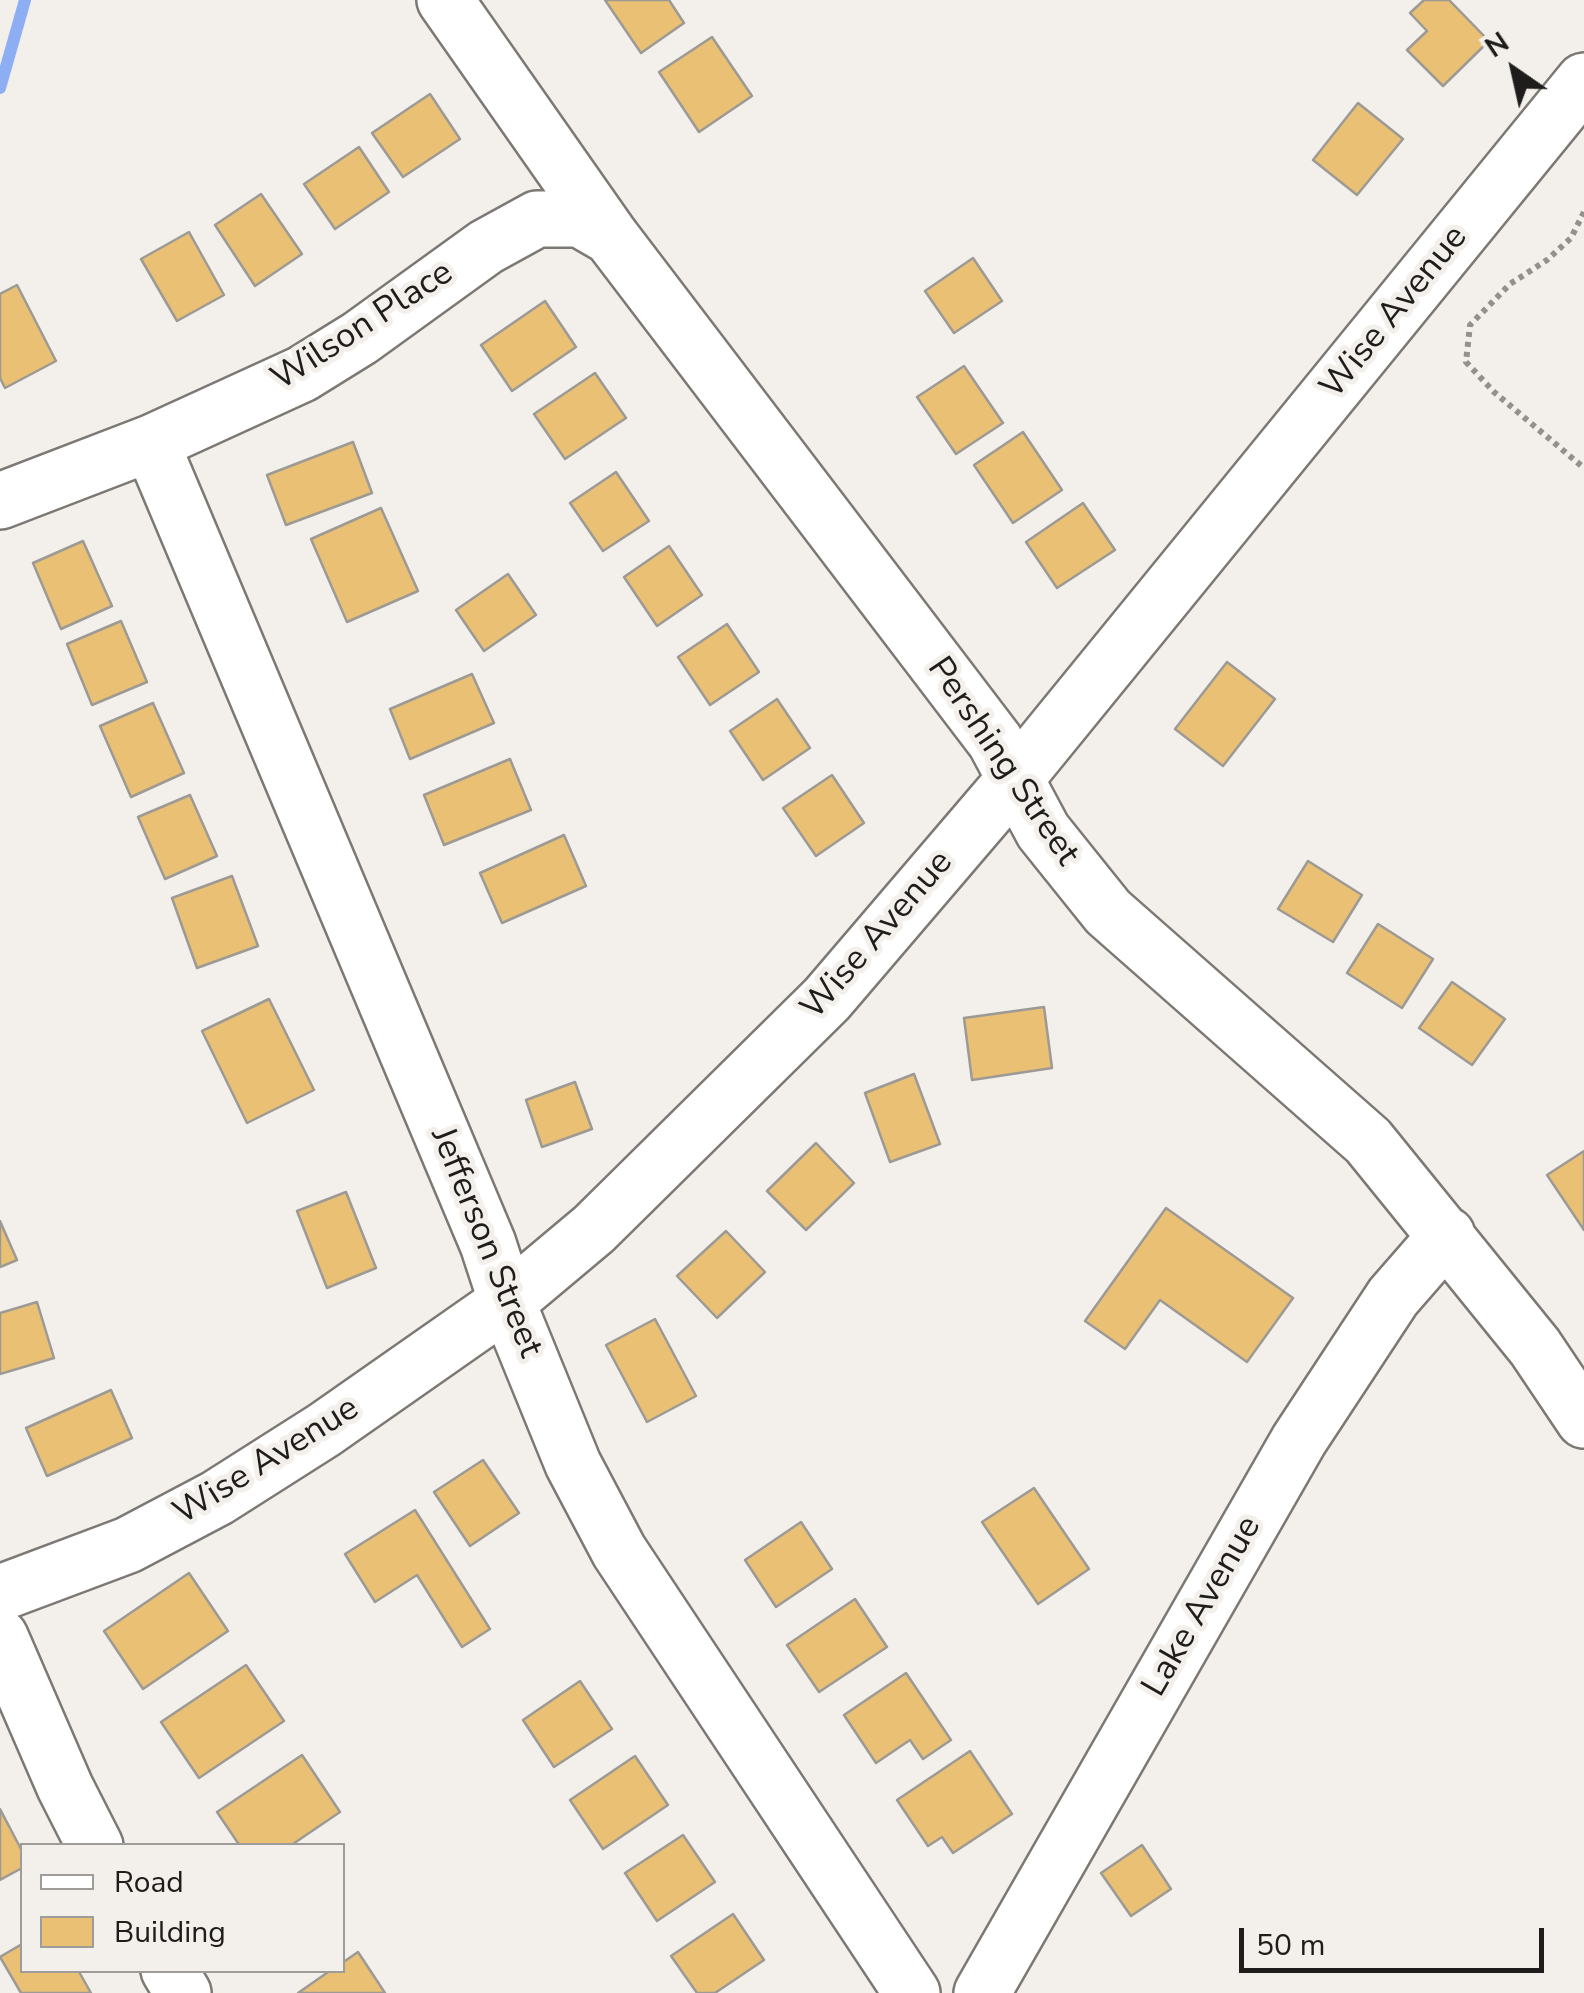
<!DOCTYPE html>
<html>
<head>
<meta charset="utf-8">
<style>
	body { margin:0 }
	#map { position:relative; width:1584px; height:1993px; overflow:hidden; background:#f3f0eb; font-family:"Nunito Sans",sans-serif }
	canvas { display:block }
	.legend { position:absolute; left:20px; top:1843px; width:325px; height:130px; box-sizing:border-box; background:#f3f0eb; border:2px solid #9e9c98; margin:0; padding:12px 18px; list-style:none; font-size:30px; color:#1e1d1b }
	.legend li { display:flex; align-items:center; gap:20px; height:50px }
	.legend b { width:50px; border:2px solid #9e9c98 }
	.north { position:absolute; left:1464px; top:20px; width:100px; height:100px; -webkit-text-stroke:8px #f3f0eb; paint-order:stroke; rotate:326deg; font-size:28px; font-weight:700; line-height:40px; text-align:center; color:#1e1d1b }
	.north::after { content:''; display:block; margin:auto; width:35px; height:45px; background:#1e1d1b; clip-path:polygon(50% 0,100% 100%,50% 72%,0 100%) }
	.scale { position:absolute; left:1239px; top:1928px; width:305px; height:45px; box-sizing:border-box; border:5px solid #1e1d1b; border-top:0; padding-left:12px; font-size:30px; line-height:35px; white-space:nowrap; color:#1e1d1b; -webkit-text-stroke:8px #f3f0eb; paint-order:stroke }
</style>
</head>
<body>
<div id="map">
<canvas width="1584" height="1993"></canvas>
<ul class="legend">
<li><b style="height:12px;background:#fff"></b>Road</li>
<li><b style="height:28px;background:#e9c074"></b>Building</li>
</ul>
<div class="north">N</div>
<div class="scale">50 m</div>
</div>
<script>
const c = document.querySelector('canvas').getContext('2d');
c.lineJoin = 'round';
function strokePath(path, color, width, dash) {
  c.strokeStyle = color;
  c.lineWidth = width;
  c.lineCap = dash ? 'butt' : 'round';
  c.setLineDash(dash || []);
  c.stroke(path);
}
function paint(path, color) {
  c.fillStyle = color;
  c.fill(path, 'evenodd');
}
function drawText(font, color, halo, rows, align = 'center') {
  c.font = font + ' "Nunito Sans",sans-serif';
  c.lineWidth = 10;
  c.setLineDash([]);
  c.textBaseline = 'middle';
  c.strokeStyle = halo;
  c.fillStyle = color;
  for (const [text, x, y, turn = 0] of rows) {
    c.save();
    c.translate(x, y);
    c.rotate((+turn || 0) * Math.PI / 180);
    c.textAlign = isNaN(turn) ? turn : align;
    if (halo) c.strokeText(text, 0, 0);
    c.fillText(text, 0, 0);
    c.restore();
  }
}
const stream = new Path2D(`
	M 0,88 L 25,0`);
const building = new Path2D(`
	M 605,0 L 669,0 L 684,23 L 641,53 Z
	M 1424,0 L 1449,0 L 1489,41 L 1443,86 L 1407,50 L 1427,31 L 1410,13 Z
	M 712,37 L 752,96 L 699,132 L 659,72 Z
	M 430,94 L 460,139 L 403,177 L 372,133 Z
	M 1358,103 L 1403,139 L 1357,195 L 1313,160 Z
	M 359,147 L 389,192 L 335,229 L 304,184 Z
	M 261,194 L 302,254 L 255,286 L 215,225 Z
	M 189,232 L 224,295 L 177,321 L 141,259 Z
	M 973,258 L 1002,301 L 954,333 L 925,291 Z
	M 17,285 L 56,361 L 5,388 L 0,378 L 0,294 Z
	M 545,301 L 576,347 L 512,391 L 481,345 Z
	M 964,366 L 1003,423 L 956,454 L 917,397 Z
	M 595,373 L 626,418 L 565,459 L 534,414 Z
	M 1023,432 L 1062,490 L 1013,523 L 974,465 Z
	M 353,442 L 372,493 L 286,525 L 267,475 Z
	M 616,472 L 649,521 L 603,551 L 570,503 Z
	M 1083,503 L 1115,550 L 1057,588 L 1026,542 Z
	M 381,508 L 418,591 L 347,622 L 311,539 Z
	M 83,541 L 112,606 L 61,629 L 33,563 Z
	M 669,546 L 702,595 L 657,626 L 624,577 Z
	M 508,574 L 536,615 L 484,651 L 456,610 Z
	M 121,621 L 147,682 L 92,705 L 67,644 Z
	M 727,624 L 759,672 L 710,705 L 678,657 Z
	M 1227,662 L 1275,699 L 1223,766 L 1175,729 Z
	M 472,674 L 494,723 L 410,759 L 390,709 Z
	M 777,699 L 810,748 L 763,780 L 730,731 Z
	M 153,703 L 184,773 L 131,797 L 100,726 Z
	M 510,759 L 531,810 L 444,845 L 424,795 Z
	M 832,775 L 864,823 L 816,856 L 783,808 Z
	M 190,795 L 217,856 L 165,879 L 138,817 Z
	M 564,835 L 586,886 L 502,923 L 480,873 Z
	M 1308,861 L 1362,895 L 1333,942 L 1278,909 Z
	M 232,876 L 258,946 L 197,968 L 172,898 Z
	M 1378,924 L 1433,959 L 1402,1008 L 1347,973 Z
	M 1452,982 L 1505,1019 L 1472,1065 L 1419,1028 Z
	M 269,999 L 314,1090 L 247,1123 L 202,1031 Z
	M 1044,1007 L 1052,1068 L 972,1080 L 964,1018 Z
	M 914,1074 L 940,1144 L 890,1162 L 865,1093 Z
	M 575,1082 L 592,1129 L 542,1147 L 526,1100 Z
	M 816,1143 L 854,1183 L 806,1230 L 767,1191 Z
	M 1584,1151 L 1584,1230 L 1547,1175 Z
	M 346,1192 L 376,1268 L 327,1288 L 297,1211 Z
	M 1166,1208 L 1293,1298 L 1247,1362 L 1160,1300 L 1125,1349 L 1085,1321 Z
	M 0,1221 L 17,1260 L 0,1267 Z
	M 726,1231 L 765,1272 L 717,1318 L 677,1276 Z
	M 37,1302 L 54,1358 L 0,1374 L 0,1313 Z
	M 655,1319 L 696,1396 L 647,1422 L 606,1345 Z
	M 111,1390 L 132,1438 L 47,1476 L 26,1428 Z
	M 483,1460 L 519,1513 L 470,1546 L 434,1492 Z
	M 1034,1488 L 1089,1569 L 1038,1604 L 982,1522 Z
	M 415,1510 L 490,1629 L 462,1647 L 417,1575 L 375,1602 L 345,1554 Z
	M 801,1522 L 832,1569 L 776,1607 L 745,1560 Z
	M 189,1573 L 228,1631 L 143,1689 L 104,1631 Z
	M 855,1599 L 887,1647 L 819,1692 L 787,1645 Z
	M 246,1665 L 284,1721 L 199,1778 L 161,1722 Z
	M 906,1673 L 951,1740 L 923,1759 L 910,1740 L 876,1763 L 844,1715 Z
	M 580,1681 L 612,1729 L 554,1767 L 523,1720 Z
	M 970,1751 L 1012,1814 L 953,1853 L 942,1837 L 928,1846 L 897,1800 Z
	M 302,1755 L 340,1812 L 290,1846 L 240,1846 L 217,1812 Z
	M 635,1756 L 668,1805 L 603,1849 L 570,1800 Z
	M 0,1809 L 22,1851 L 22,1868 L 0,1880 Z
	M 683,1835 L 715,1882 L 657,1921 L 625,1873 Z
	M 1142,1845 L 1171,1889 L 1131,1916 L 1101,1873 Z
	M 733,1914 L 764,1960 L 715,1993 L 697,1993 L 671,1956 Z
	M 22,1944 L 22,1970 L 78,1970 L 91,1993 L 21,1993 L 0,1957 Z
	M 358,1952 L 385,1993 L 298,1993 L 331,1970 L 342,1970 L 342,1963 Z`);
const path = new Path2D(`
	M 1584,212 L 1571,238 L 1547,260 L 1510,284 L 1470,325 L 1466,362 L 1494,392 L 1584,468`);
const minor = new Path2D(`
	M 445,0 L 611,237 L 995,741 L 1043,831 L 1108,912 L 1368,1141 L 1535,1347 L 1584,1420
	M 151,443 L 488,1244 L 507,1302 L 573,1464 L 619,1551 L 912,1993
	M 0,501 L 151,443 L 302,374 L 360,338 L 486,247 L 537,219 L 580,219 L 611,237
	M 0,1593 L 128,1545 L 217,1498 L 324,1430 L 507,1302 L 594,1229 L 827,999 L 1015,779 L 1584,81
	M 0,1637 L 65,1787 L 95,1846
	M 169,1970 L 183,1993
	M 982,1993 L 1299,1440 L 1393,1297 L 1447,1235`);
const streetNames = [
	["Wise Avenue",1395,313,-51],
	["Wilson Place",363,327,-33],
	["Pershing Street",1002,762,56],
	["Wise Avenue",878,936,-49],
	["Jefferson Street",485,1243,68],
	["Wise Avenue",267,1462,-32],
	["Lake Avenue",1203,1607,-60]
];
strokePath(stream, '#8daef2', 12);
paint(building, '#e9c074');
strokePath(building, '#9d9a95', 2.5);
strokePath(minor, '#7c7974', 60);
strokePath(path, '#93918d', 6, [5, 5]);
strokePath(minor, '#fff', 55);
drawText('35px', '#1e1d1b', '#f3f0eb', streetNames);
</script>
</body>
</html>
